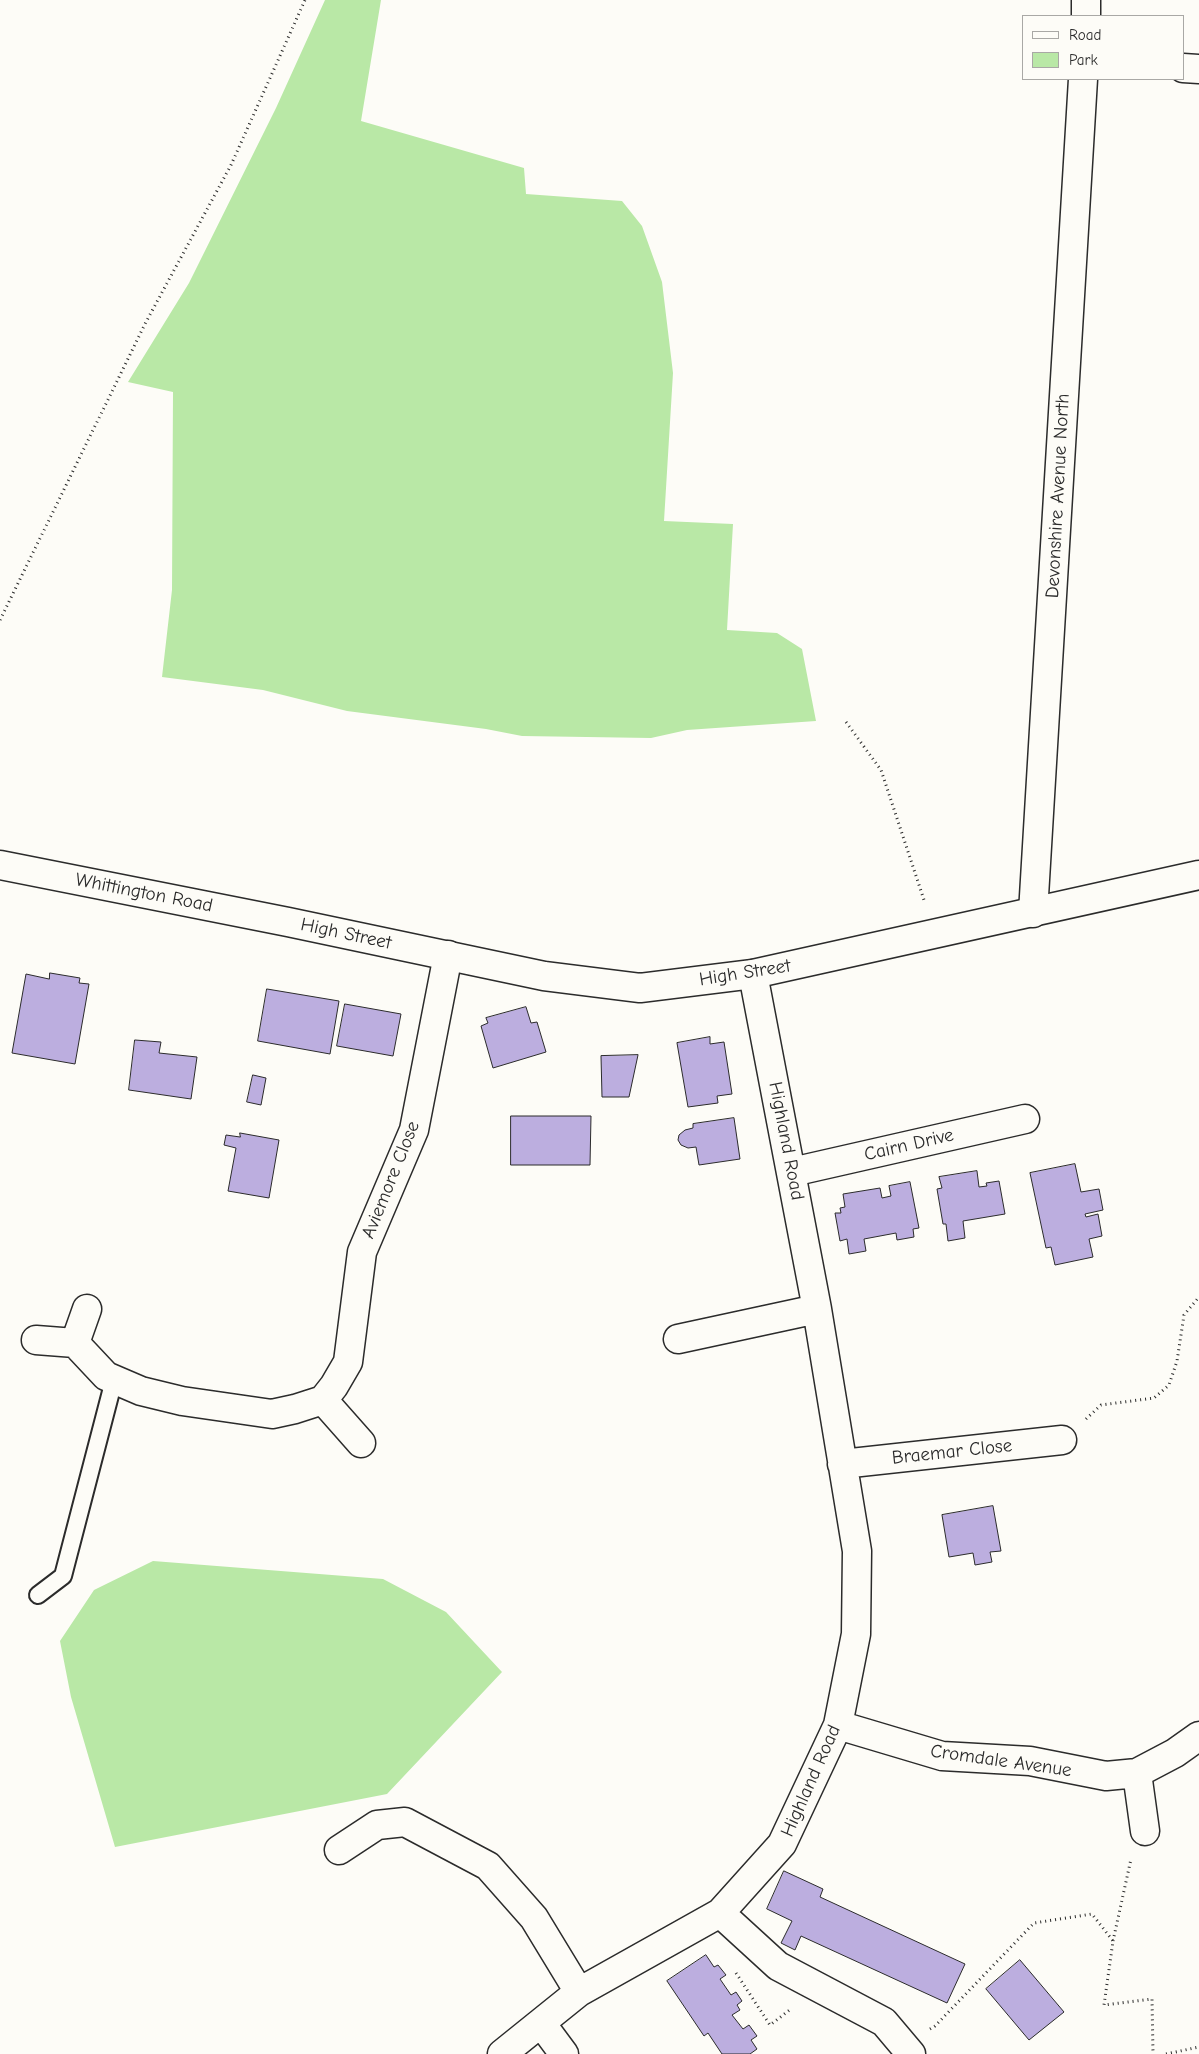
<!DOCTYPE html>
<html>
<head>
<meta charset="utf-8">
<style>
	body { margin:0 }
	#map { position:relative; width:1199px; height:2054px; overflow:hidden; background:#fdfcf7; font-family:"Comic Neue",sans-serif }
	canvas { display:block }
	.legend { position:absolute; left:1022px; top:15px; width:162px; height:65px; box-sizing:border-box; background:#fdfcf7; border:1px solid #a9a8a5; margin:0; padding:6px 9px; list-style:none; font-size:15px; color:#2b2b2b }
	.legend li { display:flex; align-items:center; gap:10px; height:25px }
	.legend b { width:25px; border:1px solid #a9a8a5 }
</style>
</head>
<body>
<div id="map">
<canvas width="1199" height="2054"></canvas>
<ul class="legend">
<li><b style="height:6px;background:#fdfcf7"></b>Road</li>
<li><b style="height:14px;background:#b9e8a6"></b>Park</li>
</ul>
</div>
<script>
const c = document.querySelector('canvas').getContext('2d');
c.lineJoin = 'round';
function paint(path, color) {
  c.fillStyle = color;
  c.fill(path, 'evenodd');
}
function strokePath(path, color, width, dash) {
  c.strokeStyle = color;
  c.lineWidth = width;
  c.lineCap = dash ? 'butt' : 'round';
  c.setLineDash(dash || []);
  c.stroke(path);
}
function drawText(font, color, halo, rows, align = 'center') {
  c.font = font + ' "Comic Neue",sans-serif';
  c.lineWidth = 4;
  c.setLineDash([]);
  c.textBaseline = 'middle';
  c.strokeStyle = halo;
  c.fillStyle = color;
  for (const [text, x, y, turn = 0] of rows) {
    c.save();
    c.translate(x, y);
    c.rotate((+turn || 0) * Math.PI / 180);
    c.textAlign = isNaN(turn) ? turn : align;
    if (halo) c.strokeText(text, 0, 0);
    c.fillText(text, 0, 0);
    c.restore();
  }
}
const green = new Path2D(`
	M 325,0 L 381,0 L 361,121 L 524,168 L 526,194 L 622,201 L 642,226 L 662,282 L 673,373 L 664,521 L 733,524 L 727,630 L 777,633 L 802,649 L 816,721 L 687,730 L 651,738 L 522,736 L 486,729 L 347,711 L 263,690 L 162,677 L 172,590 L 173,392 L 128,382 L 189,283 L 276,108 Z
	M 153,1561 L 383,1579 L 446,1612 L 502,1672 L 387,1794 L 115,1847 L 71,1697 L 60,1641 L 94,1590 Z`);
const building = new Path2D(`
	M 50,973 L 80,978 L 79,983 L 89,984 L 75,1064 L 12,1053 L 26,974 L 49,979 Z
	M 267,989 L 339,1001 L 330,1054 L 258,1041 Z
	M 345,1004 L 401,1014 L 393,1056 L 337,1046 Z
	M 526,1007 L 531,1023 L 537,1022 L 546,1052 L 493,1068 L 481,1026 L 488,1023 L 486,1018 Z
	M 710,1037 L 710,1044 L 724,1042 L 732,1094 L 717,1096 L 718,1103 L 688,1107 L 677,1043 Z
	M 135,1040 L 161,1042 L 159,1053 L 197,1057 L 191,1099 L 129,1090 Z
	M 638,1055 L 629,1097 L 602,1097 L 601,1056 Z
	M 253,1075 L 266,1078 L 261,1105 L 247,1102 Z
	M 511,1116 L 591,1116 L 590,1165 L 511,1165 Z
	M 734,1118 L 740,1159 L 699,1165 L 696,1147 L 688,1148 L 681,1145 L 678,1140 L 679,1135 L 685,1130 L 693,1128 L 693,1124 Z
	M 240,1133 L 279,1140 L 269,1198 L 228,1191 L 236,1148 L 224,1145 L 226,1135 L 240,1137 Z
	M 1075,1164 L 1081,1192 L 1099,1189 L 1103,1210 L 1085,1214 L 1086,1217 L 1098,1214 L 1102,1236 L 1089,1239 L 1093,1257 L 1055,1265 L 1051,1247 L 1046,1248 L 1030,1173 Z
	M 977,1171 L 979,1187 L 987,1186 L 986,1183 L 999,1181 L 1005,1214 L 963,1221 L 965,1238 L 948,1241 L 946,1224 L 943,1224 L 937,1189 L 942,1188 L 939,1177 Z
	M 910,1182 L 919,1228 L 913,1229 L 914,1237 L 897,1240 L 896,1233 L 864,1239 L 866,1251 L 849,1254 L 847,1239 L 840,1241 L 835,1213 L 841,1213 L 840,1208 L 845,1207 L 843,1194 L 880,1188 L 882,1198 L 891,1196 L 889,1186 Z
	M 993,1506 L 1001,1551 L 990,1552 L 992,1562 L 975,1565 L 973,1553 L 949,1557 L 942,1515 Z
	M 784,1871 L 823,1889 L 820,1897 L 965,1964 L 947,2003 L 801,1936 L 795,1950 L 781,1943 L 792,1921 L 767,1909 Z
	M 706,1955 L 714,1967 L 718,1965 L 726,1975 L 720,1979 L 731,1995 L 736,1992 L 742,2001 L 737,2005 L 740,2010 L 732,2015 L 743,2029 L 749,2025 L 757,2036 L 751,2040 L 757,2049 L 750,2054 L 722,2054 L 708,2033 L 704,2036 L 667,1981 Z
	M 1020,1960 L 1064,2012 L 1029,2040 L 986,1989 Z`);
const path = new Path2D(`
	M 0,620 L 146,322 L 231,165 L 305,0
	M 846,722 L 881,770 L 925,903
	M 1086,1419 L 1101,1405 L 1154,1398 L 1169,1385 L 1177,1361 L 1184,1315 L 1199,1297
	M 1113,1941 L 1131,1859
	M 736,1973 L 770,2025 L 791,2009
	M 930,2029 L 935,2026 L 1034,1923 L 1092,1914 L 1113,1941 L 1104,2005 L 1152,1999 L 1153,2054
	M 1166,2054 L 1199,2047`);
const lane = new Path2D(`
	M 38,1595 L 63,1576 L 114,1380`);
const street = new Path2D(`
	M 1086,16 L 1086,0
	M 1183,68 L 1199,69
	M 1033,913 L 1083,79
	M 792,1172 L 1025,1119
	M 678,1339 L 817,1309
	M 36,1340 L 75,1343 L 87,1309
	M 75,1343 L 106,1376 L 141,1391 L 182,1401 L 272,1414 L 295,1409 L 323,1400 L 334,1386 L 348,1362 L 362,1252 L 414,1130 L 448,955
	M 323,1400 L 361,1443
	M 842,1464 L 1062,1440
	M 838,1725 L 942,1756 L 1030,1761 L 1106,1776 L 1137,1773 L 1175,1753 L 1199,1736
	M 1137,1773 L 1145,1831
	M 339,1850 L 377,1825 L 405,1822 L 488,1866 L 534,1918 L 579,1992
	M 720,1913 L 778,1966 L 884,2022 L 911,2054
	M 541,2023 L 564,2054
	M 502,2054 L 579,1992 L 720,1913 L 782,1844 L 838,1725 L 856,1634 L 857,1551 L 817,1309 L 753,974`);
const secondary = new Path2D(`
	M 0,865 L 288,922 L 544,976 L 640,988 L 753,974 L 1199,875`);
const streetNames = [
	["Devonshire Avenue North",1058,496,-87],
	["Whittington Road",144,893,11],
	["High Street",346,934,12],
	["High Street",745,973,-9],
	["Highland Road",786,1141,79],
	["Cairn Drive",909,1145,-13],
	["Aviemore Close",391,1180,-68],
	["Braemar Close",952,1452,-6],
	["Cromdale Avenue",1001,1761,8],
	["Highland Road",811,1781,-66]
];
paint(green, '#b9e8a6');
paint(building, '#bcaedf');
strokePath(building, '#2b2b2b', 1);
strokePath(lane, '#2b2b2b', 20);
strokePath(street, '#2b2b2b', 31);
strokePath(secondary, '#2b2b2b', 31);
strokePath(path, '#2b2b2b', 3, [1, 4]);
strokePath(lane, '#fdfcf7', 16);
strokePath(street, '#fdfcf7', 28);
strokePath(secondary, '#fdfcf7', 28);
drawText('19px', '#2b2b2b', '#fdfcf7', streetNames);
</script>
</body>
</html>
